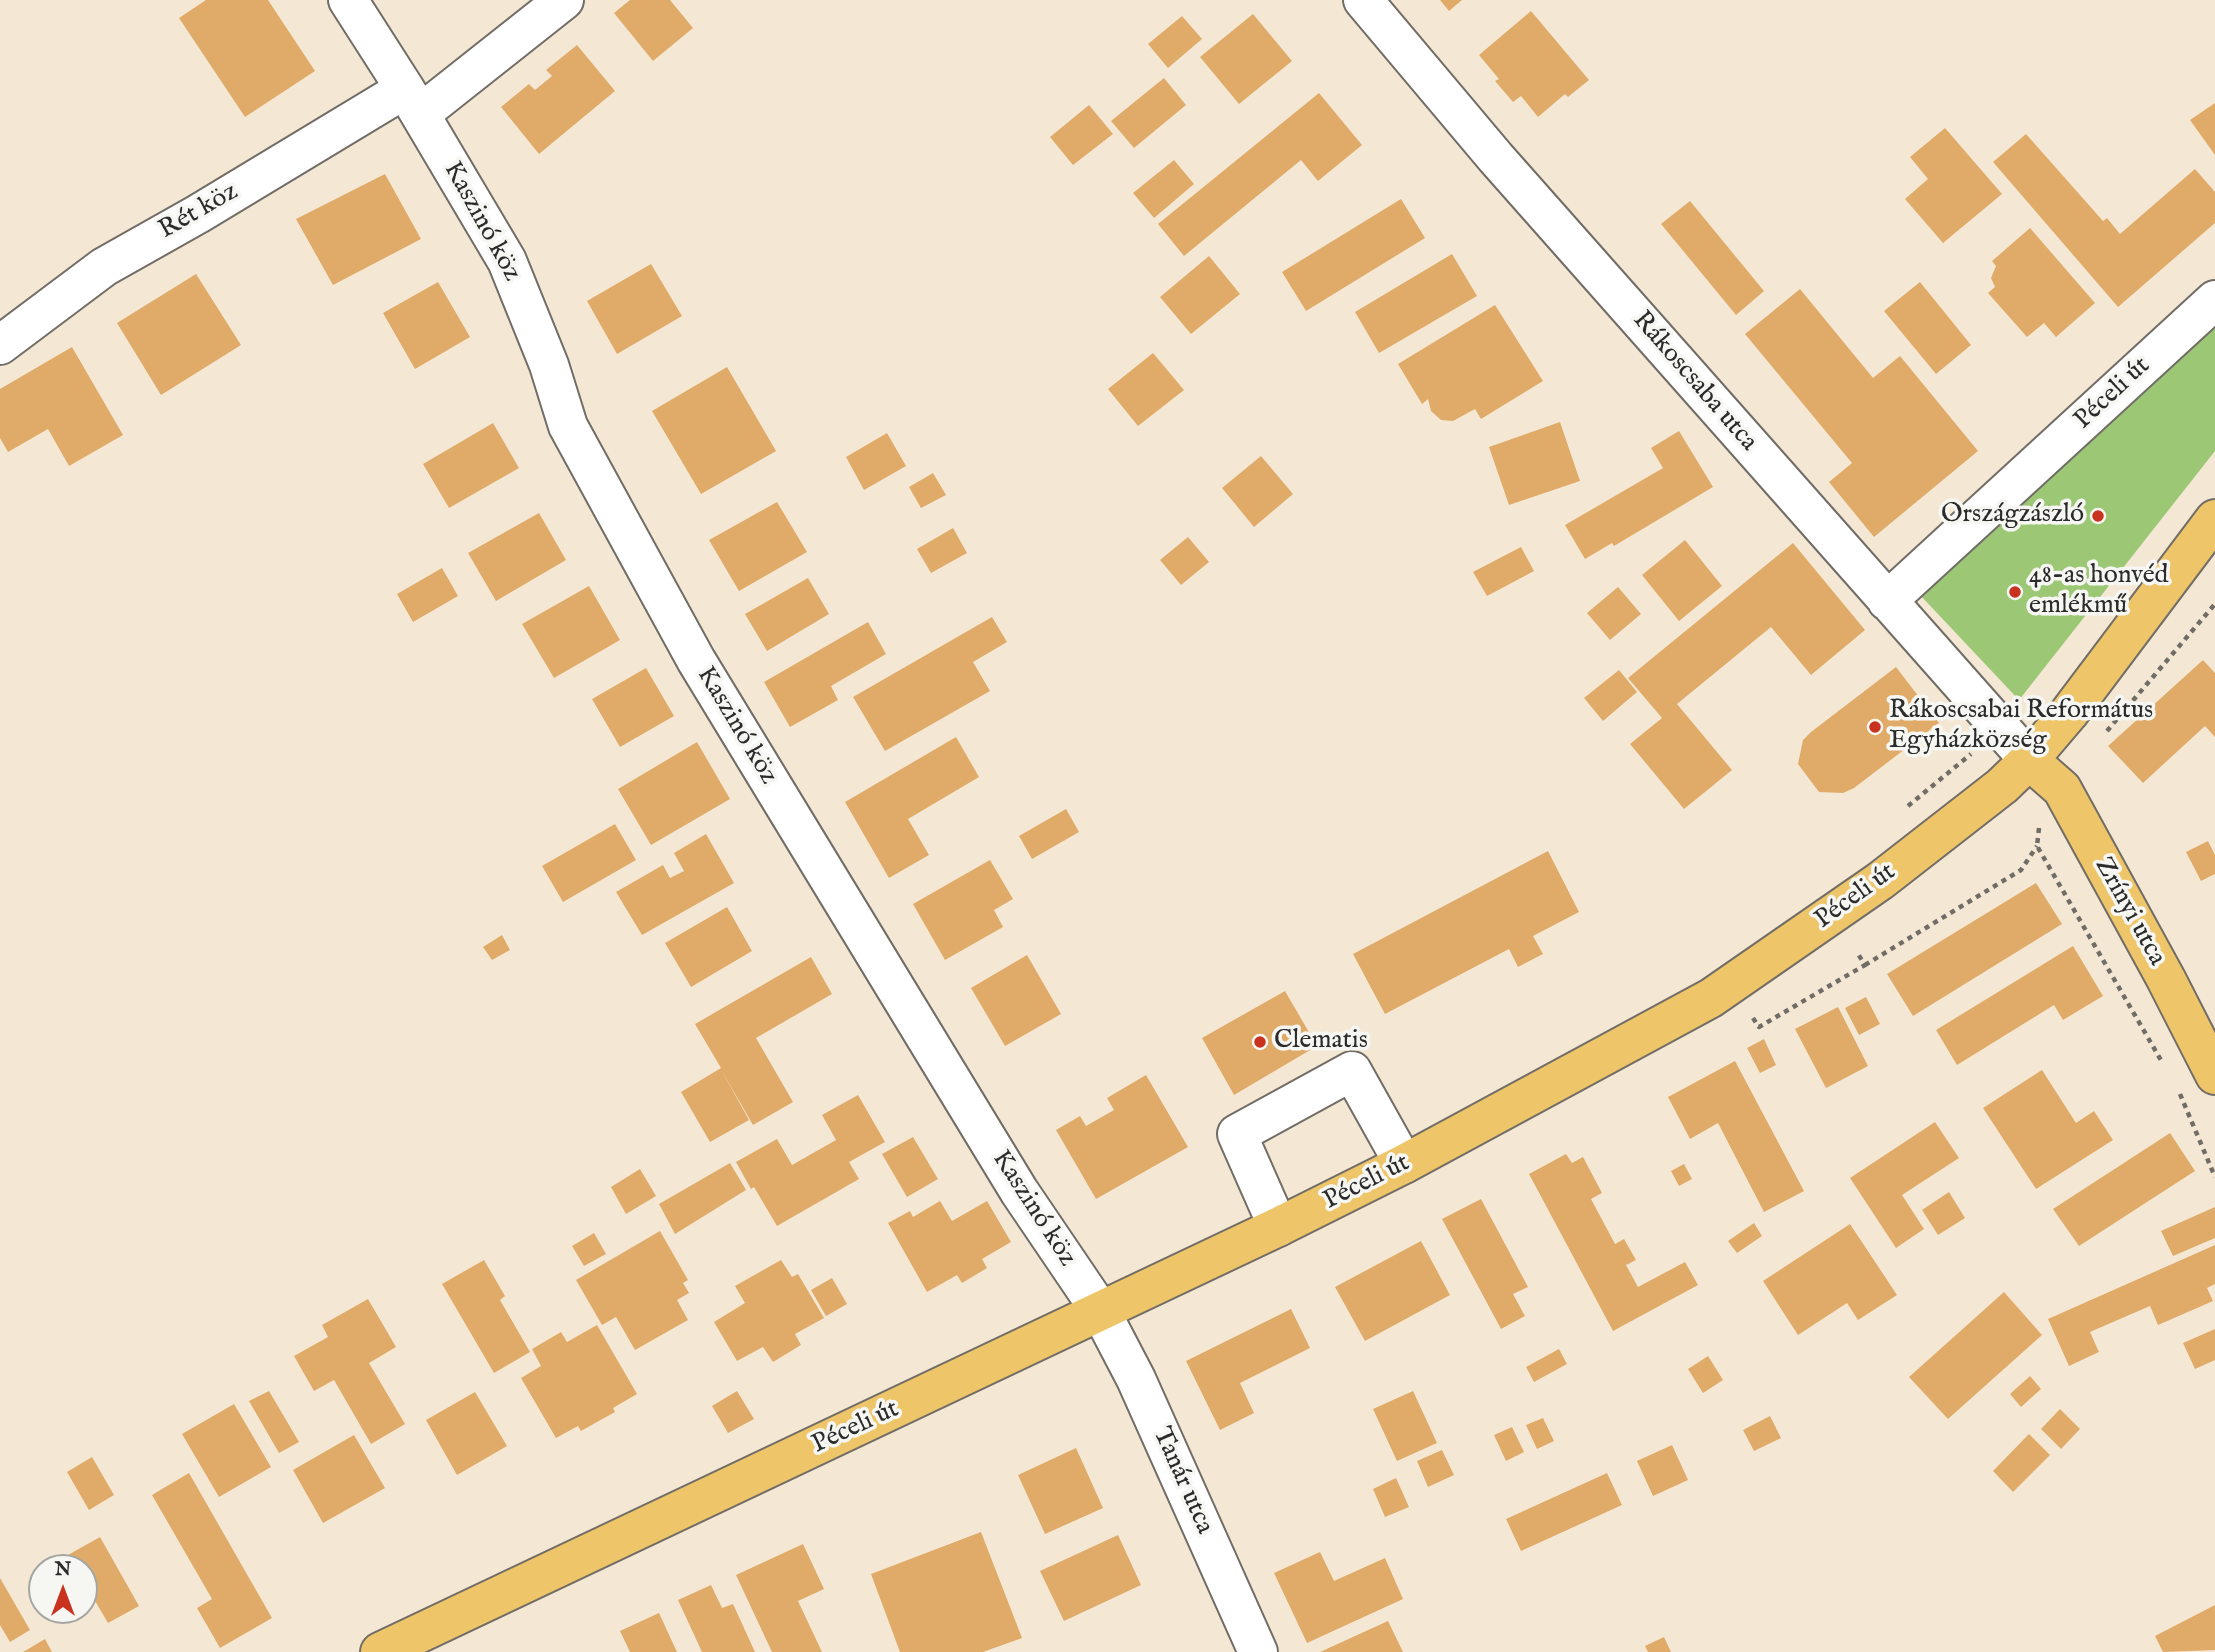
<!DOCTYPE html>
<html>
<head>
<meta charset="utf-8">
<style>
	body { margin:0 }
	#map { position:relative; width:2215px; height:1652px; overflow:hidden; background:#f4e8d5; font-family:"IM FELL English",serif }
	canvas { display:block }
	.north { position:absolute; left:28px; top:1554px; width:70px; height:70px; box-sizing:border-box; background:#f6f6f2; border:2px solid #a5a5a2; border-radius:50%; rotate:0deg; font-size:19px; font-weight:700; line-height:28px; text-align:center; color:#2b2b2b }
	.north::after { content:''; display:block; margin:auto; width:24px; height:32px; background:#c8321e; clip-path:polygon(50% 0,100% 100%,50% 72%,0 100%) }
</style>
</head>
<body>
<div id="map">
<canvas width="2215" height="1652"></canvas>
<div class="north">N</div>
</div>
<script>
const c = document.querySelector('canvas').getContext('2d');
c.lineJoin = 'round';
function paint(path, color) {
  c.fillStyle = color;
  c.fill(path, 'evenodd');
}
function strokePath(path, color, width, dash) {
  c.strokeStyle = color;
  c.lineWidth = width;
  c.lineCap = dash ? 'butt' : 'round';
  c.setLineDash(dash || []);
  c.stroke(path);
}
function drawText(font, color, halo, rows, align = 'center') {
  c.font = font + ' "IM FELL English",serif';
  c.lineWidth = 7;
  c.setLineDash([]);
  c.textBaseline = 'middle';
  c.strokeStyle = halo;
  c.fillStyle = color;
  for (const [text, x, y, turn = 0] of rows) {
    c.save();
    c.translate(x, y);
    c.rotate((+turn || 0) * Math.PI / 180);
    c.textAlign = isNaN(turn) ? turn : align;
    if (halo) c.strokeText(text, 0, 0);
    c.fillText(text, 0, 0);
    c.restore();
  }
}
const green = new Path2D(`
	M 2215,326 L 2215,451 L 2019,700 L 1920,595 Z`);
const building = new Path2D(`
	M 206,0 L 268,0 L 315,71 L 245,117 L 179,18 Z
	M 630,0 L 670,0 L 693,28 L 653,61 L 614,13 Z
	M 1440,0 L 1462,0 L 1449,11 Z
	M 1531,11 L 1589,80 L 1568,97 L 1565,94 L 1538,117 L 1521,96 L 1513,102 L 1495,81 L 1499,79 L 1479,55 Z
	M 1253,14 L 1292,61 L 1239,104 L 1200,57 Z
	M 1182,16 L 1202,39 L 1168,68 L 1148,44 Z
	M 577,45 L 615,91 L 539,154 L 501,107 L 529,84 L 535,90 L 552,76 L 546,70 Z
	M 1164,78 L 1186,105 L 1134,148 L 1111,121 Z
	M 1319,93 L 1362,145 L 1318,181 L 1301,160 L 1184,256 L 1158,224 Z
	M 2215,103 L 2215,155 L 2190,120 Z
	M 1089,105 L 1113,134 L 1073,165 L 1050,137 Z
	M 1945,128 L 2002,194 L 1943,243 L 1905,199 L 1928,179 L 1910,157 Z
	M 2026,134 L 2103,221 L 2107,218 L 2120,234 L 2195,169 L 2215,192 L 2215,223 L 2118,307 L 1993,162 Z
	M 1174,160 L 1194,184 L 1154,218 L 1133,193 Z
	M 385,174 L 421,239 L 333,285 L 296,219 Z
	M 1401,199 L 1425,238 L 1306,311 L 1282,272 Z
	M 1690,201 L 1764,291 L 1736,315 L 1661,224 Z
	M 2030,228 L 2095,303 L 2056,337 L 2044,323 L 2027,337 L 1988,293 L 1995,287 L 1991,278 L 1996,266 L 1992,261 Z
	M 1452,254 L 1477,296 L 1379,353 L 1355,312 Z
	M 1209,256 L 1240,294 L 1191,334 L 1160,297 Z
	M 651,264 L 682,316 L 617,354 L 587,301 Z
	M 196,274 L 241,345 L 161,395 L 117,323 Z
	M 438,282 L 470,337 L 415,369 L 383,313 Z
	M 1920,282 L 1971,345 L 1936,374 L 1884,311 Z
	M 1800,289 L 1873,378 L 1900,356 L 1978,451 L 1874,537 L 1829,482 L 1852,463 L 1745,334 Z
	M 1495,305 L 1543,381 L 1481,419 L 1475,409 L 1453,421 L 1441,420 L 1431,411 L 1428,399 L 1422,404 L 1398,364 Z
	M 72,347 L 123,435 L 69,466 L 48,429 L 8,452 L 0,438 L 0,389 Z
	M 1153,353 L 1184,390 L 1138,426 L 1108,389 Z
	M 727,367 L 776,451 L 701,494 L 652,411 Z
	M 1560,422 L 1580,481 L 1509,505 L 1489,447 Z
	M 493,423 L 519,468 L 449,508 L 423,464 Z
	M 1679,431 L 1713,487 L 1614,546 L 1612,543 L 1585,559 L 1565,525 L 1663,468 L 1651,448 Z
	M 887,433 L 906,466 L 864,490 L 846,457 Z
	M 1261,456 L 1293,494 L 1254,527 L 1222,488 Z
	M 933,473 L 946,495 L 921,508 L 909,487 Z
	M 777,502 L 807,552 L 739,591 L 709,540 Z
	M 539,513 L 566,560 L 496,601 L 468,553 Z
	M 953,528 L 967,553 L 931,573 L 917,549 Z
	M 1188,537 L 1209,562 L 1181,585 L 1160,560 Z
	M 1685,540 L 1722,586 L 1679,621 L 1642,575 Z
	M 1793,543 L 1865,630 L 1811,675 L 1771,627 L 1677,704 L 1732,770 L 1684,809 L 1630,744 L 1662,718 L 1628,678 Z
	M 1521,547 L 1534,571 L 1487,596 L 1473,572 Z
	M 442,568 L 458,596 L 413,622 L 397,594 Z
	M 808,578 L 829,614 L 767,651 L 745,614 Z
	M 589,586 L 620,640 L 554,678 L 522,624 Z
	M 1618,587 L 1641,614 L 1610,640 L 1587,613 Z
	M 992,617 L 1007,642 L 973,662 L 990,691 L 885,751 L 853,697 Z
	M 868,622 L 886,654 L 831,686 L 838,700 L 790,727 L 764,682 Z
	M 2203,660 L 2215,673 L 2215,737 L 2205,726 L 2143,783 L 2108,746 Z
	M 1896,667 L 1939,723 L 1854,788 L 1843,793 L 1819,792 L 1798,764 L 1803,740 L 1811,732 Z
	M 646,668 L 674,716 L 620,747 L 592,699 Z
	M 1619,670 L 1637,692 L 1603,721 L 1584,698 Z
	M 956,737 L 979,777 L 908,819 L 929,855 L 889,878 L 845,802 Z
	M 697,742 L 730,799 L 651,845 L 618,789 Z
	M 1066,809 L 1079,832 L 1032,859 L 1019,836 Z
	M 615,824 L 636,860 L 563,902 L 542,866 Z
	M 706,834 L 734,883 L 642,935 L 616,892 L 663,865 L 670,878 L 684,871 L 674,853 Z
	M 2208,841 L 2215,855 L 2215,874 L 2201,881 L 2186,852 Z
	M 1548,851 L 1579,912 L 1533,936 L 1543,954 L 1518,967 L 1509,949 L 1385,1014 L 1353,954 Z
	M 990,860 L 1013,899 L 994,910 L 1003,927 L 945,960 L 913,904 Z
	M 2036,883 L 2062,924 L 1913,1016 L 1887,974 Z
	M 727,907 L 752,951 L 691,987 L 665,943 Z
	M 502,935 L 510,950 L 492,960 L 483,947 Z
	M 2073,946 L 2103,996 L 2063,1020 L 2054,1005 L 1957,1065 L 1936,1030 Z
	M 1027,955 L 1061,1014 L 1005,1046 L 971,988 Z
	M 811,957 L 832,994 L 756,1038 L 793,1102 L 753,1125 L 722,1071 L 749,1120 L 710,1142 L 681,1092 L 721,1068 L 695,1024 Z
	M 1285,991 L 1317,1046 L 1234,1095 L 1202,1038 Z
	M 1866,997 L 1880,1024 L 1859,1035 L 1845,1008 Z
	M 1838,1007 L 1868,1066 L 1826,1088 L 1795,1029 Z
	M 1764,1039 L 1776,1065 L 1760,1073 L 1747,1048 Z
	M 1735,1061 L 1804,1191 L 1764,1212 L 1718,1123 L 1690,1139 L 1668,1097 Z
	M 2042,1070 L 2076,1123 L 2094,1111 L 2113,1140 L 2036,1189 L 1983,1108 Z
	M 1146,1075 L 1188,1147 L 1096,1199 L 1056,1130 L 1080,1116 L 1086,1126 L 1114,1110 L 1107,1098 Z
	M 858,1095 L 885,1142 L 849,1162 L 859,1179 L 777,1226 L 754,1187 L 751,1189 L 736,1162 L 777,1139 L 792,1165 L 836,1140 L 822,1115 Z
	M 1935,1122 L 1959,1158 L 1902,1195 L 1924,1229 L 1896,1248 L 1850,1178 Z
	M 2170,1133 L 2195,1171 L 2079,1246 L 2053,1209 Z
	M 913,1137 L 938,1179 L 907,1197 L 882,1154 Z
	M 1566,1154 L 1572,1163 L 1583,1157 L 1602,1193 L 1591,1199 L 1615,1244 L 1624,1239 L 1636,1260 L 1626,1265 L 1638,1287 L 1685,1262 L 1698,1285 L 1613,1331 L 1529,1174 Z
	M 730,1163 L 746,1190 L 675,1234 L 659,1204 Z
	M 1684,1164 L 1692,1179 L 1679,1186 L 1671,1171 Z
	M 640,1169 L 656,1196 L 626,1214 L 611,1187 Z
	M 1949,1192 L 1965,1218 L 1938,1235 L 1922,1210 Z
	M 1481,1199 L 1528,1287 L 1513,1294 L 1525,1316 L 1501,1329 L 1442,1219 Z
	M 940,1201 L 952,1221 L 987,1201 L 1011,1242 L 982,1259 L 987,1268 L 962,1283 L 957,1275 L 927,1292 L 888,1223 L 910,1211 L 913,1217 Z
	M 2215,1207 L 2215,1238 L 2173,1256 L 2161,1231 Z
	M 1754,1223 L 1762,1236 L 1737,1253 L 1728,1241 Z
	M 1850,1224 L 1897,1295 L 1858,1320 L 1847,1303 L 1798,1335 L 1763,1281 Z
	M 660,1231 L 688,1280 L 683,1283 L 689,1293 L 677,1300 L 688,1320 L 635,1350 L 616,1317 L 602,1325 L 576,1280 Z
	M 594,1233 L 606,1254 L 584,1266 L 572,1246 Z
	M 1421,1241 L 1450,1295 L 1365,1341 L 1335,1287 Z
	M 2215,1245 L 2215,1284 L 2207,1288 L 2213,1301 L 2158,1325 L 2150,1306 L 2090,1332 L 2099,1352 L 2069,1366 L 2048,1319 Z
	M 484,1260 L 505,1296 L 500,1300 L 530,1352 L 494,1373 L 442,1284 Z
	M 781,1260 L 792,1277 L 798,1274 L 824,1318 L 795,1334 L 801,1345 L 773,1362 L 763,1347 L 737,1361 L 714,1322 L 745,1303 L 735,1286 Z
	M 832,1278 L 847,1304 L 826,1316 L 811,1290 Z
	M 2004,1292 L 2042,1335 L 1948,1419 L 1909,1377 Z
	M 368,1299 L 396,1347 L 369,1363 L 405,1424 L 371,1444 L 334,1380 L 314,1391 L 294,1356 L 328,1337 L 322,1325 Z
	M 1291,1309 L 1310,1348 L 1240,1383 L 1254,1413 L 1220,1430 L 1186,1361 Z
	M 597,1325 L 637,1394 L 613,1408 L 615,1412 L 581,1431 L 578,1426 L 556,1438 L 521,1378 L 541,1366 L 532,1349 L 561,1332 L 567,1342 Z
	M 2215,1329 L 2215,1360 L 2195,1369 L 2183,1343 Z
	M 1559,1349 L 1567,1364 L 1534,1382 L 1526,1367 Z
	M 1708,1356 L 1723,1380 L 1703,1393 L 1688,1369 Z
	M 2030,1376 L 2041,1389 L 2021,1407 L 2010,1394 Z
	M 269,1391 L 299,1442 L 279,1453 L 249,1401 Z
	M 737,1391 L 754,1419 L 728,1433 L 712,1406 Z
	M 1413,1391 L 1437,1443 L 1397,1461 L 1373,1409 Z
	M 475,1392 L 507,1446 L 457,1475 L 426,1420 Z
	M 234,1404 L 271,1467 L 219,1497 L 182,1434 Z
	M 2060,1409 L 2080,1429 L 2061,1449 L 2041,1429 Z
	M 1770,1416 L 1781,1438 L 1754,1451 L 1743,1430 Z
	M 1543,1418 L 1554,1441 L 1537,1449 L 1526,1425 Z
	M 1512,1427 L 1524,1452 L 1506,1461 L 1494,1435 Z
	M 2029,1434 L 2050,1455 L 2013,1492 L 1993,1471 Z
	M 354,1435 L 385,1488 L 323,1523 L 293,1470 Z
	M 1672,1445 L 1688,1480 L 1653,1496 L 1637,1461 Z
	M 1076,1448 L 1103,1508 L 1045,1534 L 1018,1475 Z
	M 1442,1450 L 1454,1475 L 1428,1487 L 1417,1461 Z
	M 92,1457 L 114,1495 L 89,1510 L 67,1472 Z
	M 189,1473 L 272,1618 L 220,1648 L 197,1608 L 212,1599 L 152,1495 Z
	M 1607,1473 L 1622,1505 L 1521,1551 L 1506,1519 Z
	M 1396,1478 L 1409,1507 L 1385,1517 L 1373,1489 Z
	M 981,1532 L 1022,1638 L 983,1652 L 900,1652 L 871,1574 Z
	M 1118,1535 L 1141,1585 L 1064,1621 L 1040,1571 Z
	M 100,1537 L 139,1606 L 108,1623 L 84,1582 L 84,1568 L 76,1568 L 68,1555 Z
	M 803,1544 L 824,1589 L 798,1601 L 822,1652 L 772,1652 L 736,1575 Z
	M 1320,1552 L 1334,1581 L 1385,1558 L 1403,1599 L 1307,1643 L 1274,1573 Z
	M 0,1578 L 30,1630 L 10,1642 L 0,1625 Z
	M 711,1585 L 722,1608 L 733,1604 L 755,1652 L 702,1652 L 678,1600 Z
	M 2215,1605 L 2215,1650 L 2163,1652 L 2155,1636 Z
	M 659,1613 L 677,1652 L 630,1652 L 620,1631 Z
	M 1388,1621 L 1403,1652 L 1320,1652 Z
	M 1664,1637 L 1671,1652 L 1648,1652 L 1645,1646 Z
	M 45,1639 L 52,1652 L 23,1652 Z`);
const path = new Path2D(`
	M 2107,731 L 2215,604
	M 1908,806 L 1971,754
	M 2039,828 L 2037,846 L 2162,1062
	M 1865,965 L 2021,870 L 2037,846
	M 1753,1018 L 1759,1027 L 1865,965 L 1858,954
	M 2180,1094 L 2215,1177`);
const minor = new Path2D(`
	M 348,0 L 405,89 L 507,261 L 549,365 L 568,426 L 696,660 L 1019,1191 L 1101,1312 L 1136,1379 L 1258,1652
	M 1363,0 L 1496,158 L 2029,760
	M 420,114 L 564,0
	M 0,345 L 104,267 L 198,214 L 405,89
	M 1887,601 L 2215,300
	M 1278,1227 L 1237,1134 L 1352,1071 L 1404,1164`);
const major = new Path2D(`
	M 2029,760 L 2062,789 L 2166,979 L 2215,1075
	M 380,1652 L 1278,1227 L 1404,1164 L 1711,998 L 1880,881 L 2002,786 L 2029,760 L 2069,713 L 2215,519`);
const markers = [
	[2098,516,7,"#c8321e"],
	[2015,592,7,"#c8321e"],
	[1875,727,7,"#c8321e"],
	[1260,1042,7,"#c8321e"]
];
const streetNames = [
	["Rét köz",199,212,-30],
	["Kaszinó köz",481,222,61],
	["Rákoscsaba utca",1694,382,49],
	["Péceli út",2113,394,-43],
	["Kaszinó köz",736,726,59],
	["Péceli út",1856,897,-36],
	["Zrínyi utca",2129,912,61],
	["Péceli út",1367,1183,-27],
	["Kaszinó köz",1033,1209,57],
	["Péceli út",856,1428,-25],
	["Tanár utca",1182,1481,66]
];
const poiNames = [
	["Országzászló",2084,516,"right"],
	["48-as honvéd",2029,577],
	["emlékmű",2029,607],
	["Rákoscsabai Református",1889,712],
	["Egyházközség",1889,742],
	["Clematis",1274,1042]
];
paint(green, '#9cc876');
paint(building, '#e0ab68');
strokePath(minor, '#716d66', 42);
strokePath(major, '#716d66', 42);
strokePath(path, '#716d66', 4.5, [5, 5]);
strokePath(minor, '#fff', 38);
strokePath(major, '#eec569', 38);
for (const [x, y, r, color] of markers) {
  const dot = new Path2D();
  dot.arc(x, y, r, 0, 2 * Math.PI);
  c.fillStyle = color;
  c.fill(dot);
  strokePath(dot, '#f6f6f2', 2.5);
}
drawText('26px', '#2b2b2b', '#f6f6f2', streetNames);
drawText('26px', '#2b2b2b', '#f6f6f2', poiNames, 'left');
</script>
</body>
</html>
